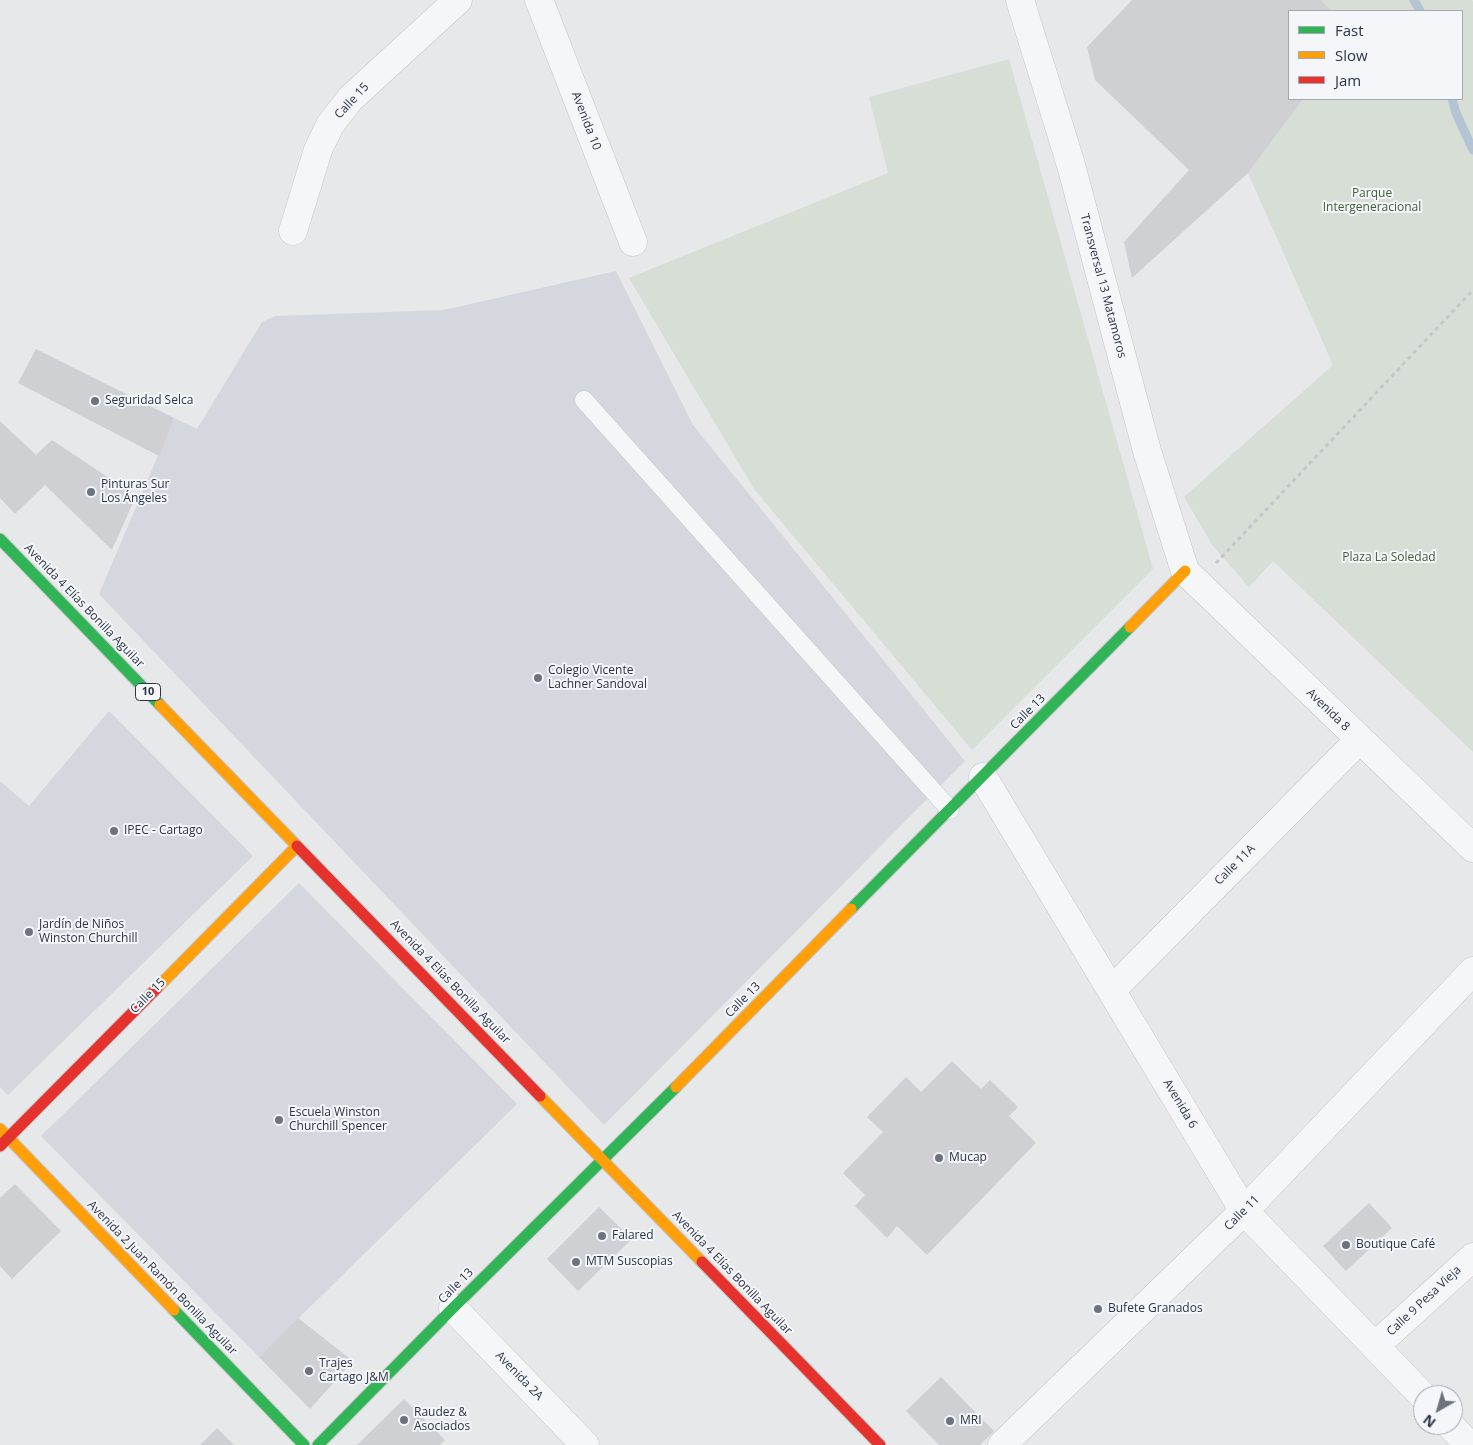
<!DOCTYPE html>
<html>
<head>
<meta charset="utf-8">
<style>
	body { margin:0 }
	#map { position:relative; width:1473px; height:1445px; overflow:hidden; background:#e6e8ea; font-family:"Open Sans",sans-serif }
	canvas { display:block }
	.legend { position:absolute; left:1288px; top:10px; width:175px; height:90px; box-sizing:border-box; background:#f4f6f9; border:1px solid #a4a8b1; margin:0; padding:6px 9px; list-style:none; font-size:15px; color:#2b3445 }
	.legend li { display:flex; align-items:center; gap:10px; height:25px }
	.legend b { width:25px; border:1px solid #a4a8b1 }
	.north { position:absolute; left:1413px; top:1385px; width:50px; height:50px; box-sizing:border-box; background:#f4f6f9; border:1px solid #a4a8b1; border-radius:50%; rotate:218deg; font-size:14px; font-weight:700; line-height:20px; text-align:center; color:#2b3445 }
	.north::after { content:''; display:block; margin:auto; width:18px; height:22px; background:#6c737f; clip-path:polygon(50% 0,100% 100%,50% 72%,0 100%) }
</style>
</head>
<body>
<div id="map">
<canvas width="1473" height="1445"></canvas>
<ul class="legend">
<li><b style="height:6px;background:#30b455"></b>Fast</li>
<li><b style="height:6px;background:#ff9f0a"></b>Slow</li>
<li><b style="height:6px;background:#e5322d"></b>Jam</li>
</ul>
<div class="north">N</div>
</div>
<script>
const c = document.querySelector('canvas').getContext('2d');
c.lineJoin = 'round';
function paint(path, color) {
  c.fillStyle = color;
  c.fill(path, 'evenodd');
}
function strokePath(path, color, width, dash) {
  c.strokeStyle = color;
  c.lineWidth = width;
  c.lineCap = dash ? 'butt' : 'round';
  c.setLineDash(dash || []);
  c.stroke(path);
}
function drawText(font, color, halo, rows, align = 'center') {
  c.font = font + ' "Open Sans",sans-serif';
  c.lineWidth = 4;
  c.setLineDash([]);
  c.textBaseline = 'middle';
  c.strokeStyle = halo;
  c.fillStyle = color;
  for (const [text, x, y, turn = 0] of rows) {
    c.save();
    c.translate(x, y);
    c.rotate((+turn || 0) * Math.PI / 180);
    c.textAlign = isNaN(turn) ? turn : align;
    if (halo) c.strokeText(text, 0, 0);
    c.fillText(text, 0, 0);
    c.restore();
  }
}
const built = new Path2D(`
	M 616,271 L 693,425 L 965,761 L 604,1125 L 99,594 L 174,418 L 197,429 L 262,322 L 275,316 L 444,310 Z
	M 109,711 L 253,856 L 8,1095 L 0,1087 L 0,781 L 29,806 Z
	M 299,883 L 517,1104 L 259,1357 L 41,1136 Z`);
const green = new Path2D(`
	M 1321,0 L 1472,0 L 1473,2 L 1473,752 L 1273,561 L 1249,587 L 1213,546 L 1184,497 L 1333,365 L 1248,173 L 1303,99 L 1462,99 L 1462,11 L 1331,11 Z
	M 1009,59 L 1153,569 L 972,750 L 754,489 L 629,278 L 888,173 L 869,97 Z`);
const stream = new Path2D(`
	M 1414,0 L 1420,11
	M 1452,99 L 1456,113 L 1473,150`);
const building = new Path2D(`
	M 1132,0 L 1321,0 L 1331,11 L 1289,11 L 1289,99 L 1303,99 L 1248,173 L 1132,278 L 1124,242 L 1189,170 L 1095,80 L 1087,47 Z
	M 36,349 L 174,418 L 159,456 L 18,383 Z
	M 0,421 L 36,455 L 52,440 L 136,496 L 112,550 L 45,485 L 15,514 L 0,498 Z
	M 952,1061 L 981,1089 L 990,1080 L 1018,1107 L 1009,1116 L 1036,1143 L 927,1255 L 897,1226 L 887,1238 L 855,1206 L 865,1195 L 843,1173 L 883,1132 L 867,1117 L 906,1077 L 921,1092 Z
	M 15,1184 L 61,1231 L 12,1279 L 0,1266 L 0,1198 Z
	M 1369,1203 L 1392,1228 L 1346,1271 L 1323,1246 Z
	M 599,1207 L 632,1239 L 578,1291 L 547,1259 Z
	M 298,1318 L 353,1361 L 310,1409 L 259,1357 Z
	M 941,1377 L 994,1431 L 980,1445 L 939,1445 L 906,1411 Z
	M 404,1399 L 445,1440 L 440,1445 L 357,1445 Z
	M 217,1428 L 234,1445 L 200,1445 Z`);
const path = new Path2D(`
	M 1216,563 L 1473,290`);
const lane = new Path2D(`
	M 584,400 L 950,810`);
const street = new Path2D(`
	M 539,0 L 633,242
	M 1020,0 L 1071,165 L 1147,451 L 1185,571 L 1473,848
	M 293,231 L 318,150 L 330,125 L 350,99 L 458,0
	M 983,777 L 1244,1211 L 1423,1396
	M 1112,990 L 1359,740
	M 453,1308 L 585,1445
	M 1375,1346 L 1473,1257
	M 1450,1425 L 1469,1445
	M 1002,1445 L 1244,1211 L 1473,971`);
const fast = new Path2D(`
	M 0,539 L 160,705
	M 851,909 L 1130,627
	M 174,1310 L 304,1445
	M 318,1445 L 453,1308 L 676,1087`);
const slow = new Path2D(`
	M 1130,627 L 1185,571
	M 157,988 L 297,846 L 160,705
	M 676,1087 L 851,909
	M 540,1096 L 702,1262
	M 0,1129 L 174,1310`);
const jam = new Path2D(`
	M 297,846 L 540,1096
	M 0,1146 L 157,988
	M 702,1262 L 880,1445`);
const markers = [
	[95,401,5,"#6c737f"],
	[91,492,5,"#6c737f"],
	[538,678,5,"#6c737f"],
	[114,831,5,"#6c737f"],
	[29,932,5,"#6c737f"],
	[279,1120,5,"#6c737f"],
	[939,1158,5,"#6c737f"],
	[602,1236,5,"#6c737f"],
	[1346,1245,5,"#6c737f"],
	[576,1262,5,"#6c737f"],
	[1098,1309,5,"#6c737f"],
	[309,1371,5,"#6c737f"],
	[404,1420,5,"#6c737f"],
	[950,1421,5,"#6c737f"]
];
const shields = [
	[148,692,25]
];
const shieldNames = [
	["10",148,692]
];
const streetNames = [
	["Calle 15",352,101,-47],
	["Avenida 10",586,121,69],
	["Transversal 13 Matamoros",1103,286,75],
	["Avenida 4 Elías Bonilla Aguilar",84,606,46],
	["Avenida 8",1328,710,44],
	["Calle 13",1028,712,-45],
	["Calle 11A",1235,865,-45],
	["Avenida 4 Elías Bonilla Aguilar",450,982,46],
	["Calle 15",148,996,-45],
	["Calle 13",743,1000,-45],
	["Avenida 6",1180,1104,59],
	["Calle 11",1242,1213,-45],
	["Avenida 4 Elías Bonilla Aguilar",732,1273,46],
	["Avenida 2 Juan Ramón Bonilla Aguilar",162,1278,46],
	["Calle 13",456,1286,-45],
	["Calle 9 Pesa Vieja",1424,1301,-43],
	["Avenida 2A",519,1376,46]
];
const parkNames = [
	["Parque",1372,194],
	["Intergeneracional",1372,208],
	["Plaza La Soledad",1389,558]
];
const poiNames = [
	["Seguridad Selca",105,401],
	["Pinturas Sur",101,485],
	["Los Ángeles",101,499],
	["Colegio Vicente",548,671],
	["Lachner Sandoval",548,685],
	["IPEC - Cartago",124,831],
	["Jardín de Niños",39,925],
	["Winston Churchill",39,939],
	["Escuela Winston",289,1113],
	["Churchill Spencer",289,1127],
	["Mucap",949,1158],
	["Falared",612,1236],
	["Boutique Café",1356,1245],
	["MTM Suscopias",586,1262],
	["Bufete Granados",1108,1309],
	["Trajes",319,1364],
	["Cartago J&M",319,1378],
	["Raudez &",414,1413],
	["Asociados",414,1427],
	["MRI",960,1421]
];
paint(built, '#d4d7dd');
paint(green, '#d6ded6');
strokePath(stream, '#b4c4d5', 9);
paint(building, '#ced0d3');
strokePath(lane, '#c4c6c8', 19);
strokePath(street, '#c4c6c8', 29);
strokePath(fast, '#c4c6c8', 13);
strokePath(slow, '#c4c6c8', 13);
strokePath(jam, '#c4c6c8', 13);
strokePath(path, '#c5c6ca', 3, [4, 4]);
strokePath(lane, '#f5f6f7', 18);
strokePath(street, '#f5f6f7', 28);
strokePath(fast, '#30b455', 11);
strokePath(slow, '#ff9f0a', 11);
strokePath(jam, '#e5322d', 11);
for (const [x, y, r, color] of markers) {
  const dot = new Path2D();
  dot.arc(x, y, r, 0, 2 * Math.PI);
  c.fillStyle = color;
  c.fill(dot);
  strokePath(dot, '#f4f6f9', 2);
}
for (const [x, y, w] of shields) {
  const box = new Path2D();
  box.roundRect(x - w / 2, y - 8.5, w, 17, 4);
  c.fillStyle = '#f4f6f9';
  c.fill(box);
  strokePath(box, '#2b3445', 1);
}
drawText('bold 11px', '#2b3445', null, shieldNames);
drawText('12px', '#2b3445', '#f4f6f9', streetNames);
drawText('12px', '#3f6138', '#f4f6f9', parkNames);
drawText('12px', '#2b3445', '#f4f6f9', poiNames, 'left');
</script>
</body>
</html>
